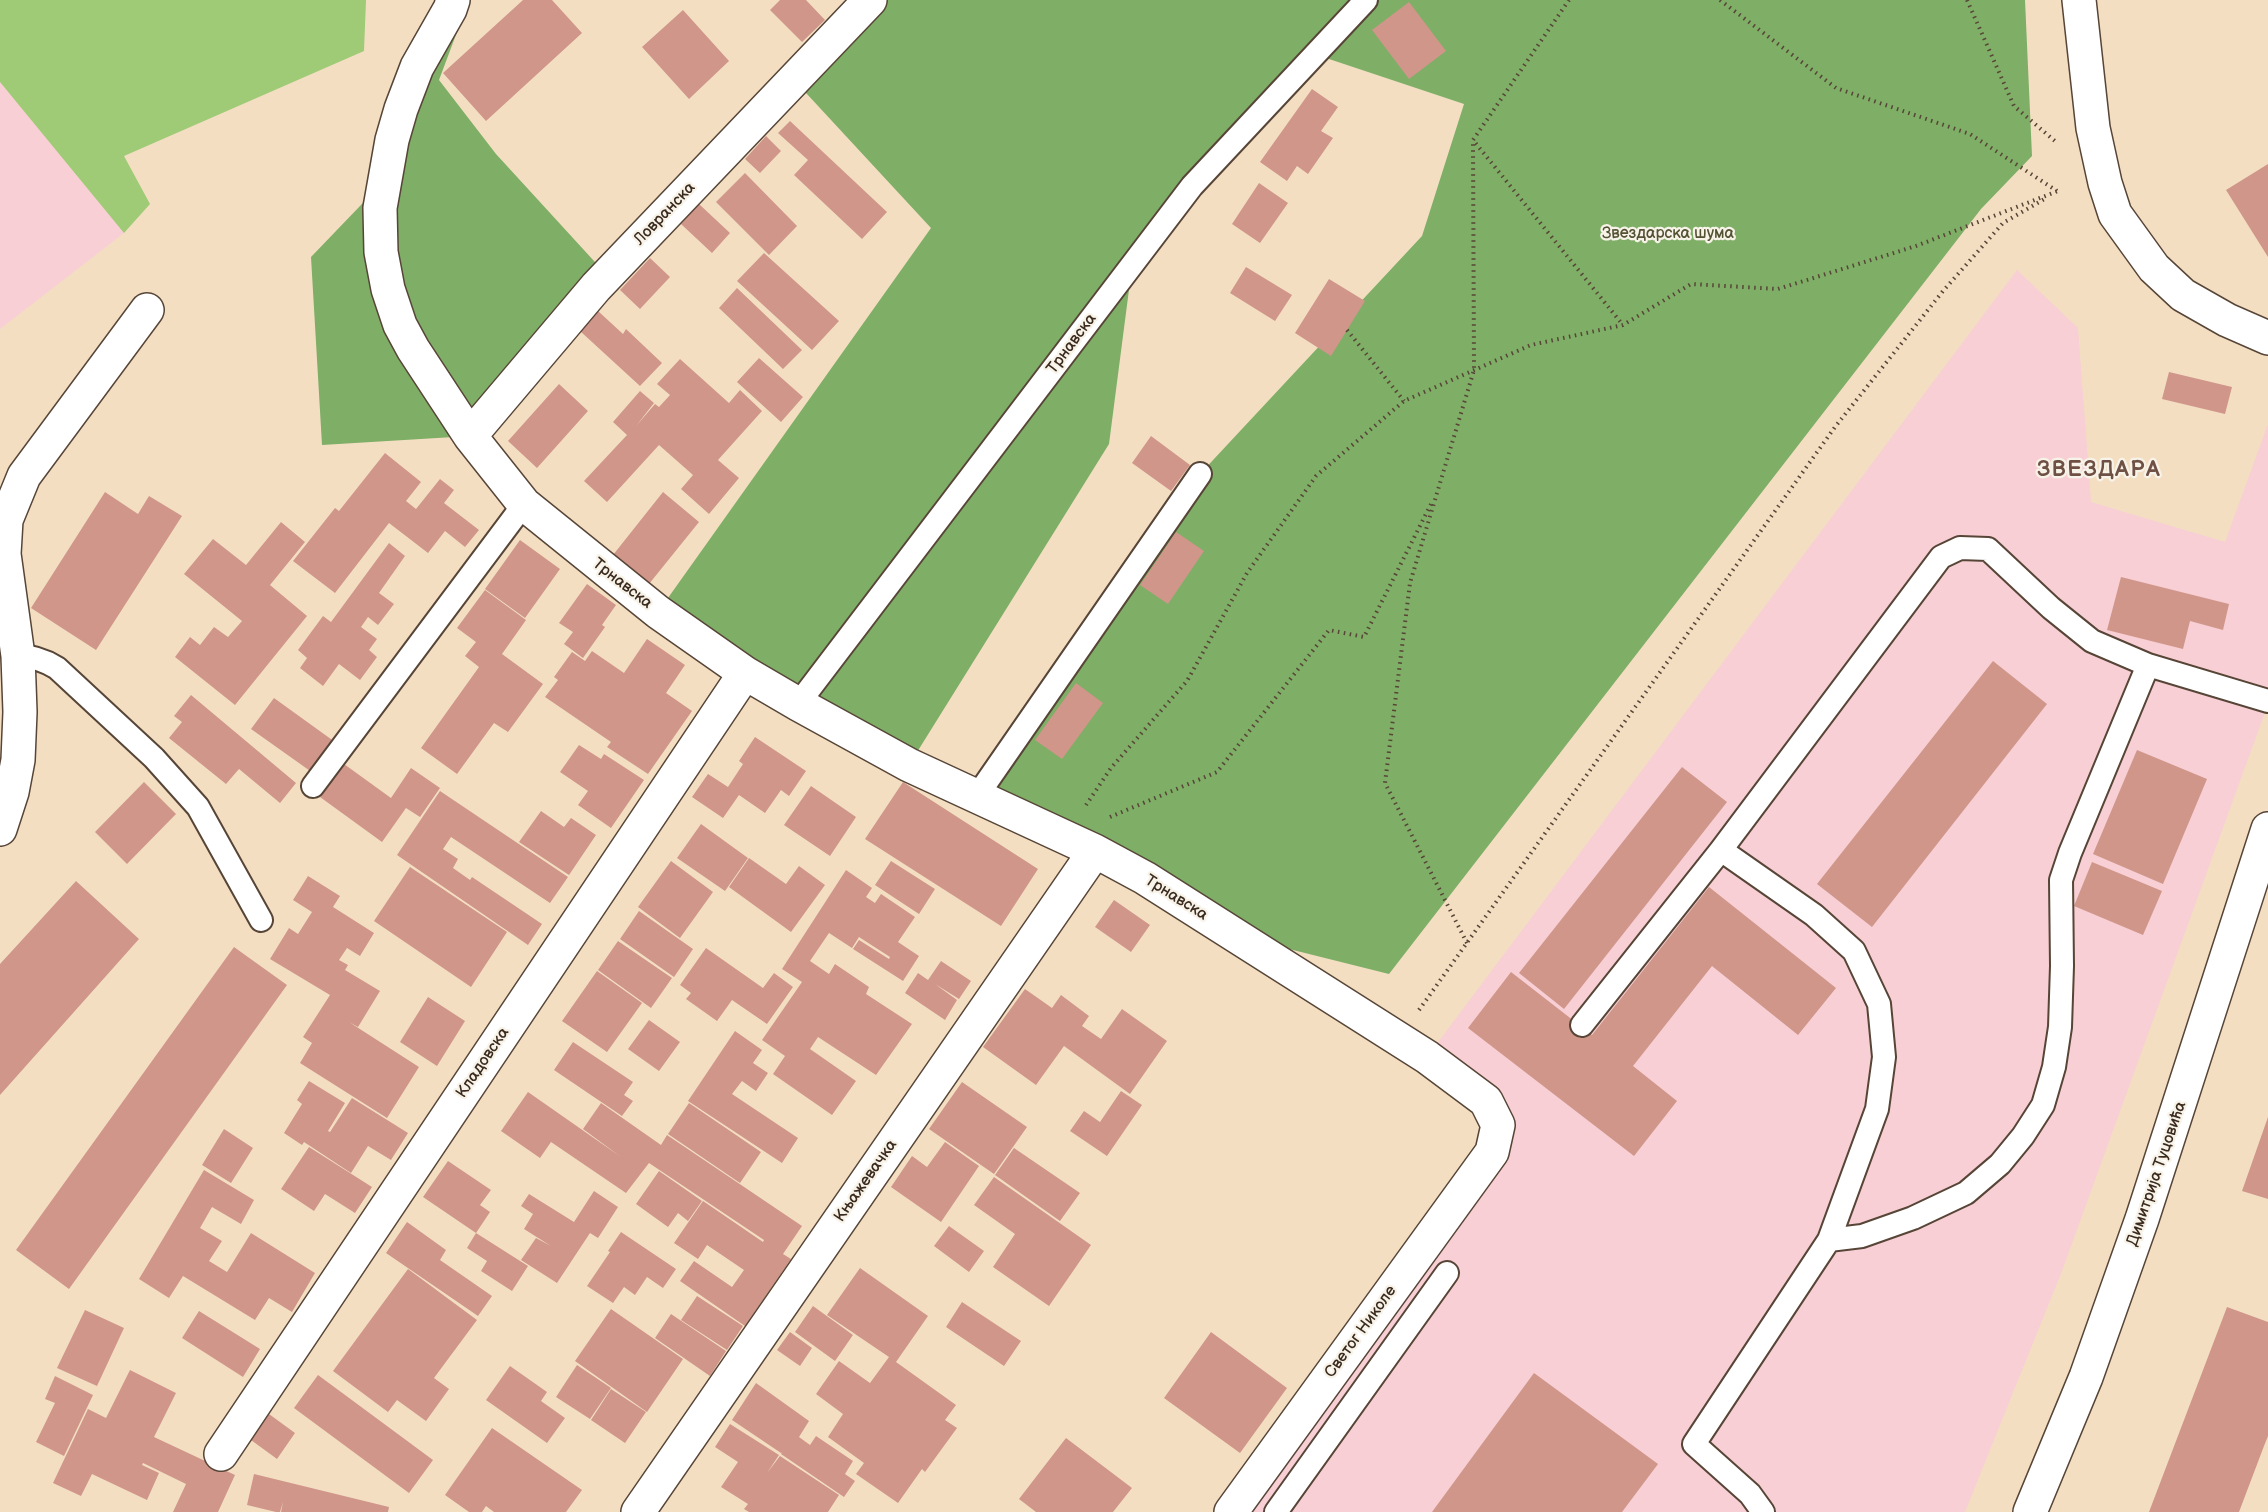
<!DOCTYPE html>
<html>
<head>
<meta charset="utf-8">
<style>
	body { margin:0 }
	canvas { display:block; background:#f3dec2 }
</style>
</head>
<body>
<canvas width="2268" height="1512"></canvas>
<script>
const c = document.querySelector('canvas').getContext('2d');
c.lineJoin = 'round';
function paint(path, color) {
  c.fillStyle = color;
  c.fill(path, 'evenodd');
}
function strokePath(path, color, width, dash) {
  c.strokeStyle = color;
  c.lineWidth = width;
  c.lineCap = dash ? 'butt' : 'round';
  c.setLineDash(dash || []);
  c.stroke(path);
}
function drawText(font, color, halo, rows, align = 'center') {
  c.font = font + ' "Balsamiq Sans",sans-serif';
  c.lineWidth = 4.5;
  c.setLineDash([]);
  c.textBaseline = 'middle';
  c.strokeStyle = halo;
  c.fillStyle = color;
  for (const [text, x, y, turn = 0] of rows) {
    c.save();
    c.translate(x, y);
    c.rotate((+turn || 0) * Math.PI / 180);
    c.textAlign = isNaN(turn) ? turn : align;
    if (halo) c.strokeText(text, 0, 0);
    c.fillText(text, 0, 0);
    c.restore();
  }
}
const built = new Path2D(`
	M 0,82 L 124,233 L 0,329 Z
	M 2017,270 L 2078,328 L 2091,502 L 2225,542 L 2268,424 L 2268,704 L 2062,1271 L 1965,1512 L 1231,1512 L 1498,1125 L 1427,1057 Z`);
const green = new Path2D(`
	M 0,0 L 366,0 L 364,51 L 124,156 L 150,204 L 124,233 L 0,82 Z`);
const forest = new Path2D(`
	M 452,0 L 469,0 L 439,80 L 496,154 L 605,273 L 870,0 L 2025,0 L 2032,156 L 1981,209 L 1389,974 L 1249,939 L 977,796 L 1200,474 L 1422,236 L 1464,104 L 1311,53 L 1134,251 L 1109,444 L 909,765 L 658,612 L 931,228 L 794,80 L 470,436 L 322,445 L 311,257 L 384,181 Z`);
const building = new Path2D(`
	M 523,0 L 552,0 L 582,33 L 486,121 L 443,73 Z
	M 780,0 L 806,0 L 825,20 L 802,42 L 770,10 Z
	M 1409,2 L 1446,51 L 1409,79 L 1372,30 Z
	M 683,10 L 729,61 L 689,99 L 642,47 Z
	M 1312,89 L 1338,107 L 1321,131 L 1333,138 L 1308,174 L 1297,166 L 1287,181 L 1260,162 Z
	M 790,121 L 887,212 L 862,239 L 794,175 L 808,160 L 778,133 Z
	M 766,136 L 781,151 L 760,173 L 745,159 Z
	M 2268,164 L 2268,257 L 2226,190 Z
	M 745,173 L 797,226 L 769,255 L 716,202 Z
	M 1259,183 L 1288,203 L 1260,243 L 1232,224 Z
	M 699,204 L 730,233 L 712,253 L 681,224 Z
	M 764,253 L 839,321 L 812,350 L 737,281 Z
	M 650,258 L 670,277 L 640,309 L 620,290 Z
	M 1246,267 L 1292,295 L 1275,321 L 1230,293 Z
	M 1329,279 L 1365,301 L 1331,356 L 1295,333 Z
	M 737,288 L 802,350 L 783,369 L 719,308 Z
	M 598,311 L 623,334 L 626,329 L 662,363 L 640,386 L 580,331 Z
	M 759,358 L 803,397 L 781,422 L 737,382 Z
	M 680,359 L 729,403 L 740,390 L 762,411 L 718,460 L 739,478 L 709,514 L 681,489 L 693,475 L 659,445 L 607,502 L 584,481 L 627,435 L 613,422 L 640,391 L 654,403 L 636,426 L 655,404 L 659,407 L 670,395 L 657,384 Z
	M 2169,372 L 2232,387 L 2225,414 L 2162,399 Z
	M 559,384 L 588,411 L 537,468 L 508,441 Z
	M 1151,436 L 1190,465 L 1171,491 L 1132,463 Z
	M 385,453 L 421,482 L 406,501 L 416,509 L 440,479 L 454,490 L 444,503 L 479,530 L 465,547 L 445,531 L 428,553 L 389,523 L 335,593 L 293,561 L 335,508 L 339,511 Z
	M 105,492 L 138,514 L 149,496 L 182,516 L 96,650 L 31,608 Z
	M 663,492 L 699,522 L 649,584 L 613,555 Z
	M 281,522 L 305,542 L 270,585 L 307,616 L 235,705 L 175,657 L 190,637 L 200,645 L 214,627 L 228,637 L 242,621 L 184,574 L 213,539 L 246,565 Z
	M 1176,532 L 1204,551 L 1168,604 L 1140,585 Z
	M 520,540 L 560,569 L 525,618 L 485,589 Z
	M 389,543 L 405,556 L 379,593 L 394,604 L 378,625 L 368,617 L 361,627 L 377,639 L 369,650 L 377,657 L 360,680 L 339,664 L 323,686 L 300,668 L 307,658 L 298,650 L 323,616 L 331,622 Z
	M 2121,577 L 2229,604 L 2223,630 L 2190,621 L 2183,649 L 2107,630 Z
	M 587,584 L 616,605 L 602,625 L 605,627 L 583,658 L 564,644 L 573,632 L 559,623 Z
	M 485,590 L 526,620 L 502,654 L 543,684 L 508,732 L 494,723 L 457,774 L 421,748 L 479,667 L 465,656 L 476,642 L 457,628 Z
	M 647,639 L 685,665 L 666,693 L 692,711 L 648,774 L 607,747 L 611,742 L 545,697 L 558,680 L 554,677 L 572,652 L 585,661 L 592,651 L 624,673 Z
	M 1993,661 L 2047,704 L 1872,927 L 1817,884 Z
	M 1076,683 L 1103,703 L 1062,759 L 1035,740 Z
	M 191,695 L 296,783 L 280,803 L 239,769 L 226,784 L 169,738 L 182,722 L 174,716 Z
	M 274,698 L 335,742 L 313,773 L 251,729 Z
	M 755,737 L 806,771 L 789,796 L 781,790 L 765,813 L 739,795 L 723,818 L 692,797 L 708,774 L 728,787 L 743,764 L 739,761 Z
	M 579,745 L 601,759 L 604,754 L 644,780 L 611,828 L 578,805 L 588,791 L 560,772 Z
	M 2137,750 L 2207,779 L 2163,884 L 2093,854 Z
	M 344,764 L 391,798 L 411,768 L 440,788 L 420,817 L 406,808 L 382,842 L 320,797 Z
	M 1682,767 L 1727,802 L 1564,1009 L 1519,973 Z
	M 144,782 L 176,814 L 127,864 L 95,832 Z
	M 903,782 L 1038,869 L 1001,926 L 865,839 Z
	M 811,786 L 856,817 L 830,856 L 784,825 Z
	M 440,791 L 568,877 L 550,903 L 451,837 L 443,849 L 458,859 L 453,868 L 470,880 L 472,877 L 542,924 L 528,945 L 397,855 Z
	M 541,811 L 564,827 L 571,818 L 596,835 L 569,875 L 519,842 Z
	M 701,824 L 748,858 L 725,891 L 677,858 Z
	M 749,858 L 786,884 L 799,866 L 825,885 L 791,932 L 729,887 Z
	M 671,861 L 713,892 L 680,938 L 638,907 Z
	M 891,861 L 935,889 L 919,914 L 875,885 Z
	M 2092,862 L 2162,891 L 2143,935 L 2074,906 Z
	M 410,867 L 507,932 L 471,987 L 374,921 Z
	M 846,870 L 872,888 L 866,897 L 875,903 L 881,894 L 915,917 L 898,942 L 919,956 L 903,981 L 853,949 L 859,940 L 889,959 L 890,957 L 859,937 L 852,948 L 829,933 L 810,961 L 829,974 L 835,964 L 869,987 L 866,994 L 912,1024 L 876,1075 L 818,1037 L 810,1049 L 856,1081 L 832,1115 L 773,1074 L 785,1056 L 762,1040 L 802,982 L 782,969 Z
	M 308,876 L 340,896 L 333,907 L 374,933 L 360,956 L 347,948 L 339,960 L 348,965 L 345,970 L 380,991 L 358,1027 L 349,1022 L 419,1067 L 387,1118 L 300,1063 L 312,1043 L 303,1037 L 330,995 L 270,959 L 289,928 L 298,934 L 312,912 L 293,900 Z
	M 76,881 L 139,939 L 0,1095 L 0,964 Z
	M 1709,887 L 1836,988 L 1798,1035 L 1712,966 L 1633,1066 L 1677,1101 L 1634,1156 L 1468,1028 L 1511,972 L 1592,1035 Z
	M 1114,900 L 1150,925 L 1131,952 L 1095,927 Z
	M 639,911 L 693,949 L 674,977 L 620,939 Z
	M 618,941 L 672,978 L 651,1008 L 598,970 Z
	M 234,947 L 287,985 L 69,1289 L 16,1250 Z
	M 706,948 L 763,988 L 774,973 L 793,987 L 767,1024 L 732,1000 L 717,1021 L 686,999 L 691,993 L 680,985 Z
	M 941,961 L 971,981 L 959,999 L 935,984 L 957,1000 L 945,1020 L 905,993 L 918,973 L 928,980 Z
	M 597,971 L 642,1003 L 607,1052 L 562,1021 Z
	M 1025,989 L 1052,1008 L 1061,995 L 1089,1016 L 1082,1026 L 1101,1039 L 1122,1009 L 1167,1041 L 1130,1094 L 1064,1046 L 1036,1085 L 983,1047 Z
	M 428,997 L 465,1021 L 437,1066 L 400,1042 Z
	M 649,1020 L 680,1042 L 659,1071 L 628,1049 Z
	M 735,1031 L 762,1050 L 753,1063 L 768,1073 L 756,1091 L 742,1081 L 732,1094 L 798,1138 L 782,1163 L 688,1101 Z
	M 573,1042 L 633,1082 L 624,1095 L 633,1101 L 622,1116 L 554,1070 Z
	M 309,1081 L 345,1103 L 328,1131 L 330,1132 L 352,1098 L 408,1133 L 391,1160 L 368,1146 L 351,1173 L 304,1142 L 302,1145 L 284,1133 L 302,1104 L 297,1100 Z
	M 962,1082 L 1027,1127 L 994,1174 L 929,1129 Z
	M 1121,1091 L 1142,1105 L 1107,1156 L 1070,1131 L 1084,1111 L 1100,1122 Z
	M 528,1092 L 621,1157 L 583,1129 L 601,1103 L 661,1145 L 667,1135 L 802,1226 L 783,1254 L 791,1259 L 745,1326 L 680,1281 L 694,1261 L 732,1287 L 744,1270 L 707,1245 L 698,1259 L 674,1243 L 703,1201 L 763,1242 L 764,1240 L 649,1163 L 626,1193 L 551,1142 L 540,1158 L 501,1131 Z
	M 689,1103 L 761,1152 L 740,1183 L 668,1134 Z
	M 2268,1117 L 2268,1199 L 2242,1191 Z
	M 224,1129 L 253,1148 L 231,1183 L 202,1165 Z
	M 945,1142 L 979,1166 L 941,1222 L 891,1187 L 912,1156 L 927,1167 Z
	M 309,1147 L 372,1187 L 355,1213 L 325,1194 L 314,1211 L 281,1189 Z
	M 1014,1148 L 1080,1193 L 1060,1221 L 995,1175 Z
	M 448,1161 L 491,1190 L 480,1205 L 490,1212 L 476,1233 L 423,1197 Z
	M 204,1170 L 254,1200 L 241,1224 L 212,1207 L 200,1228 L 222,1241 L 209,1261 L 227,1272 L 251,1233 L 315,1273 L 292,1312 L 269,1298 L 255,1320 L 183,1276 L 169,1298 L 139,1279 Z
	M 659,1171 L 702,1201 L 688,1221 L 678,1213 L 668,1227 L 636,1204 Z
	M 994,1177 L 1091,1245 L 1049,1306 L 993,1267 L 1015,1234 L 974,1205 Z
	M 594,1191 L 618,1207 L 598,1238 L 590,1233 L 557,1283 L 521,1260 L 536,1238 L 551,1246 L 524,1229 L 533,1214 L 521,1206 L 529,1194 L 574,1222 Z
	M 407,1222 L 446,1250 L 440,1260 L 492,1296 L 478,1316 L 386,1253 Z
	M 949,1226 L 984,1251 L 969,1272 L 934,1246 Z
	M 621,1232 L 676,1269 L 663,1288 L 647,1277 L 635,1295 L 624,1287 L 613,1303 L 587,1286 L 610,1252 L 608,1251 Z
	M 476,1233 L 528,1266 L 512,1291 L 481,1271 L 487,1261 L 467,1248 Z
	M 860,1268 L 928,1316 L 896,1362 L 956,1405 L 945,1420 L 957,1428 L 925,1472 L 922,1469 L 898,1503 L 856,1474 L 864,1463 L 828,1437 L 843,1414 L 816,1394 L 839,1361 L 870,1383 L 889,1357 L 827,1315 Z
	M 408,1269 L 477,1320 L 434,1378 L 449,1389 L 426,1421 L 397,1400 L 388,1412 L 333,1371 Z
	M 697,1296 L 743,1326 L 727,1350 L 681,1320 Z
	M 962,1302 L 1021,1341 L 1004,1366 L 946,1327 Z
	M 813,1306 L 853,1335 L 835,1361 L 795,1332 Z
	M 2227,1307 L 2268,1322 L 2268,1436 L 2264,1446 L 2239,1512 L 2149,1512 Z
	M 611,1309 L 683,1359 L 647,1412 L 575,1361 Z
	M 85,1310 L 124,1328 L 97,1386 L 57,1368 Z
	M 199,1311 L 260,1349 L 243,1377 L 182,1338 Z
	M 671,1314 L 726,1351 L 710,1376 L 655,1338 Z
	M 790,1332 L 812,1348 L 800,1366 L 777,1350 Z
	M 1211,1332 L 1287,1388 L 1240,1453 L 1164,1398 Z
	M 577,1365 L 611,1388 L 590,1419 L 556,1397 Z
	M 510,1366 L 547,1392 L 541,1401 L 565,1418 L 547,1443 L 486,1400 Z
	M 130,1370 L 176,1393 L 154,1437 L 235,1475 L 218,1512 L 173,1512 L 186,1484 L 143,1463 L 142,1465 L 159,1473 L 147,1500 L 92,1474 L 81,1496 L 53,1483 L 88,1409 L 106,1418 Z
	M 1534,1373 L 1658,1464 L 1622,1512 L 1432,1512 Z
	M 318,1375 L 433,1460 L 409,1493 L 294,1408 Z
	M 55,1376 L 93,1395 L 64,1456 L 36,1442 L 55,1403 L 45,1399 Z
	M 756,1383 L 809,1421 L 799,1437 L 810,1445 L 816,1436 L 853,1461 L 845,1474 L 855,1481 L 844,1497 L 781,1454 L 782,1452 L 781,1453 L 732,1420 Z
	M 611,1389 L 646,1412 L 625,1443 L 591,1420 Z
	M 269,1414 L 295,1433 L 277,1459 L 251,1440 Z
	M 730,1424 L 779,1455 L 767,1473 L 780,1456 L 839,1495 L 828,1512 L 749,1512 L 744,1509 L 748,1504 L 721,1487 L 738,1462 L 715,1447 Z
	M 492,1428 L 582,1490 L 566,1512 L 494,1512 L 486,1506 L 482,1512 L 469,1512 L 445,1495 Z
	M 1066,1438 L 1132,1488 L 1113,1512 L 1036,1512 L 1019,1499 Z
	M 254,1474 L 389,1507 L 388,1512 L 281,1512 L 283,1502 L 280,1512 L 276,1512 L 247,1505 Z`);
const path = new Path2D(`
	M 1569,0 L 1473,140 L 1623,325
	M 1720,0 L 1836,88 L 1970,134 L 2057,191
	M 1967,0 L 2014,106 L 2056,142
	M 1347,330 L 1404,401
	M 1086,805 L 1111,768 L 1187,681 L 1247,573 L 1316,476 L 1404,401 L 1531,345 L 1623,325 L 1691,284 L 1778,289 L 1916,246 L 2058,191
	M 1110,817 L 1217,772 L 1329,630 L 1364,637 L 1432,502
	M 1467,943 L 1385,783 L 1410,583 L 1474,370 L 1473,140
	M 1419,1010 L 1835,427 L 1943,291 L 2003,223 L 2046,198`);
const service = new Path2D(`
	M 18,656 C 33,656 44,660 57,668 L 154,758 L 198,807 L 261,920
	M 2148,665 L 2268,701
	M 798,704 L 1192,186 L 1366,0
	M 313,786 L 524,504
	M 977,796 L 1200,474
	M 1721,850 L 1814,915 L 1854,951 L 1879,1004 L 1884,1057 L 1877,1109 L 1829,1240
	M 1582,1025 L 1721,850 L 1941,557 L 1960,548 L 1988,549 L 2051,608 L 2092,641 L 2148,665 L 2070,853 L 2061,880 L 2062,966 L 2060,1027 L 2054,1067 L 2043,1105 L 2023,1136 L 2000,1164 L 1966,1193 L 1913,1218 L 1862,1236 L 1829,1240 L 1694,1444 L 1750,1494 L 1763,1512
	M 1276,1512 L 1447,1273`);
const minor = new Path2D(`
	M 453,0 L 450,9 L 417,67 L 401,109 L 392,140 L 380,208 L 381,252 L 388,289 L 400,325 L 413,349 L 470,436 L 524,504 L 658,612 L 745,673 L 798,704 L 909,765 L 1095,851 L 1145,878 L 1427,1057 L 1486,1101 L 1498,1125 L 1492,1152 L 1231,1512
	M 2079,0 L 2093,128 L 2105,183 L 2115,214 L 2154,268 L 2183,295 L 2227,320 L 2268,338
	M 470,436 L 596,287 L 870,0
	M 0,829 L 12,792 L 18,760 L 20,712 L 18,656 L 4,554 L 6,520 L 24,476 L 147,310
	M 221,1454 L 745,673
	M 638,1512 L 1095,851`);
const tertiary = new Path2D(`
	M 2030,1512 L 2086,1377 L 2142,1219 L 2268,829`);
const streetNames = [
	["Ловранска",665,214,-46],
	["Трнавска",1072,344,-53],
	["Трнавска",622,584,38],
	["Трнавска",1176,898,32],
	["Кладовска",483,1063,-56],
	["Димитрија Туцовића",2157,1174,-71],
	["Књажевачка",866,1181,-55],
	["Светог Николе",1361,1332,-54]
];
const parkNames = [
	["Звездарска шума",1668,234]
];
const districtNames = [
	["ЗВЕЗДАРА",2099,470]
];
paint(built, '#f7cfd4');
paint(green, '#9fca76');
paint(forest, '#7fae67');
paint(building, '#d0968a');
strokePath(service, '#574537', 26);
strokePath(minor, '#574537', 36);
strokePath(tertiary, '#574537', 36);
strokePath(path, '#574537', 4, [1.5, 4.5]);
strokePath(service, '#fff', 22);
strokePath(minor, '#fff', 33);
strokePath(tertiary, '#fff', 33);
drawText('16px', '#3b2a1e', '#f7f3e8', streetNames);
drawText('16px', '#545234', '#f7f3e8', parkNames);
c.letterSpacing = '1.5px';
drawText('bold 22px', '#6f5044', '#f7f3e8', districtNames);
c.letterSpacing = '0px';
</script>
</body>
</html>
